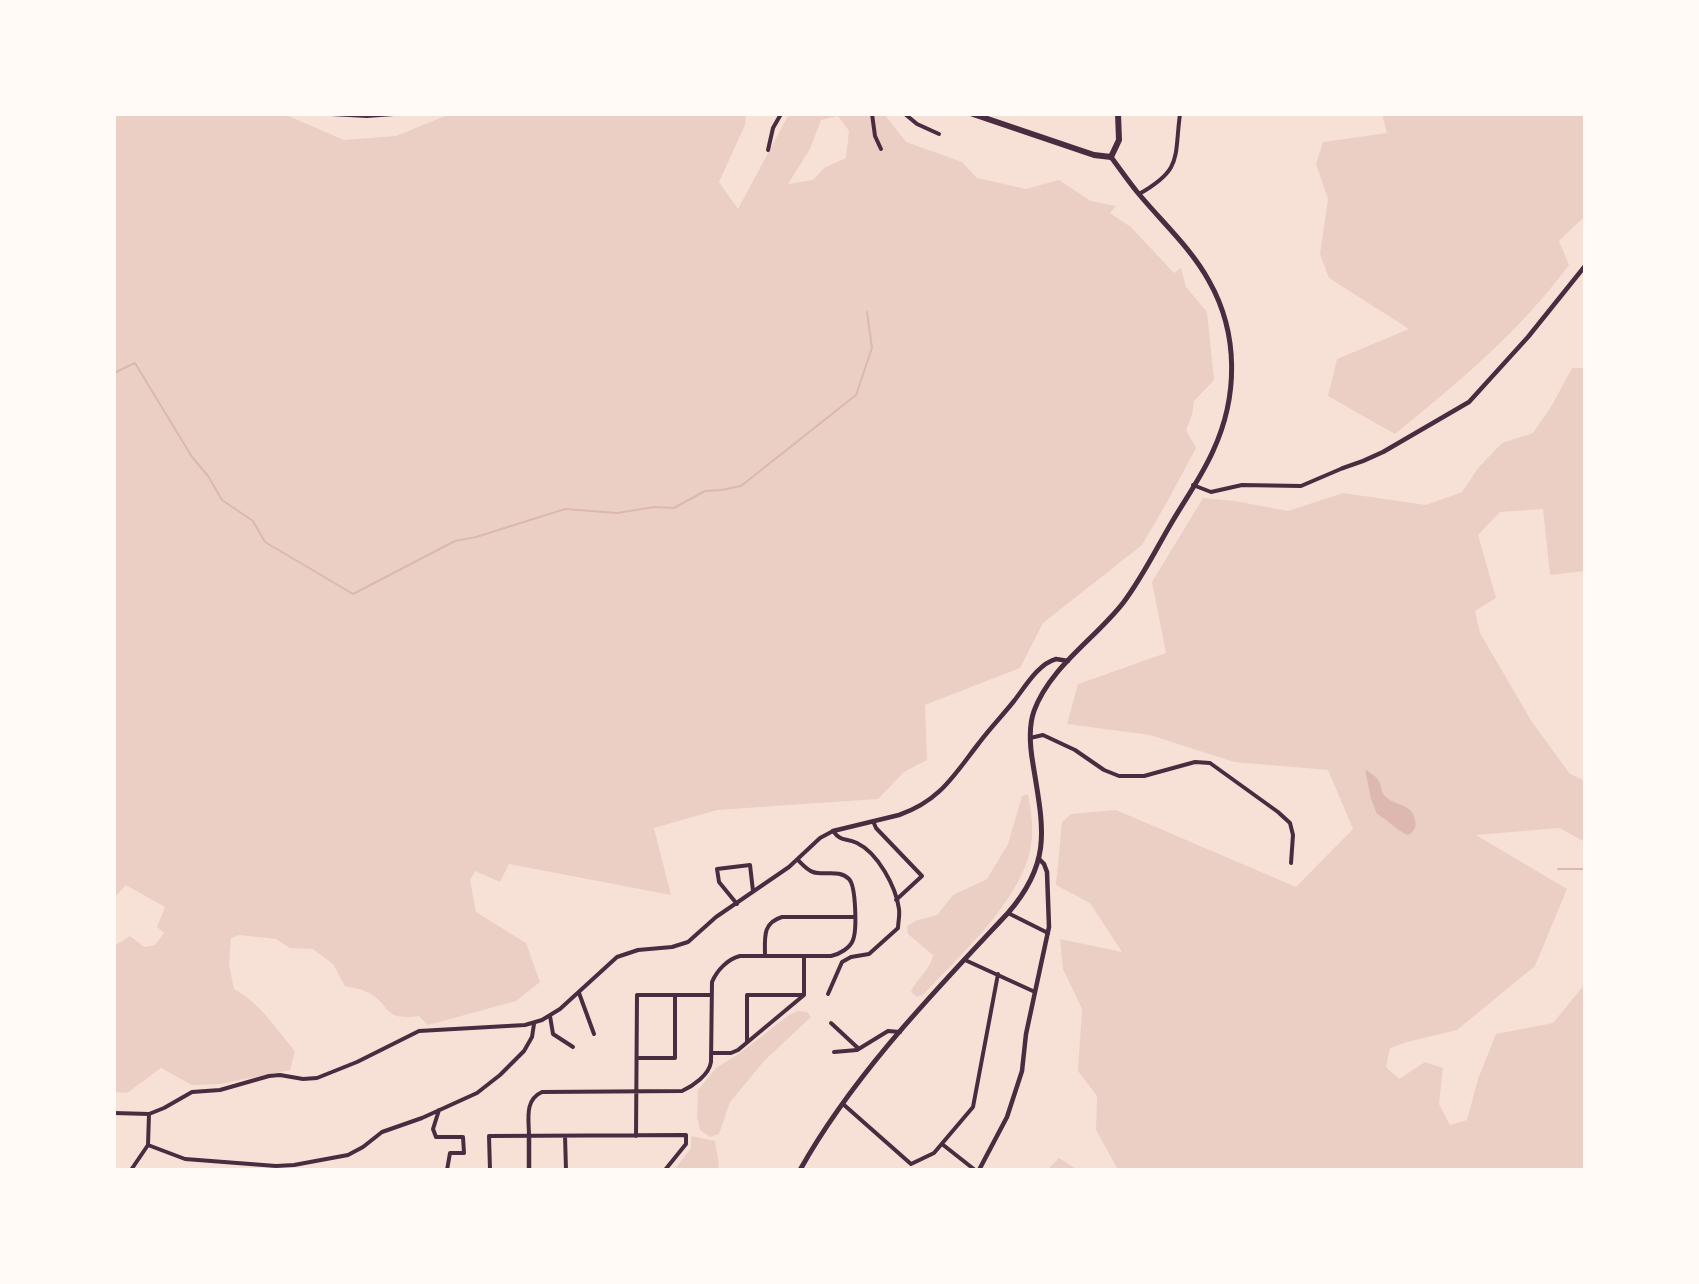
<!DOCTYPE html>
<html>
<head>
<meta charset="utf-8">
<style>
	body { margin:0 }
	#map { position:relative; width:1699px; height:1284px; overflow:hidden; background:#f7e1d7; font-family:"Golos Text",sans-serif }
	canvas { display:block }
	.frame { position:absolute; inset:0; border:116px solid #fffaf5; pointer-events:none }
</style>
</head>
<body>
<div id="map">
<canvas width="1699" height="1284"></canvas>
<div class="frame"></div>
</div>
<script>
const c = document.querySelector('canvas').getContext('2d');
c.lineJoin = 'round';
function paint(path, color) {
  c.fillStyle = color;
  c.fill(path, 'evenodd');
}
function strokePath(path, color, width, dash) {
  c.strokeStyle = color;
  c.lineWidth = width;
  c.lineCap = dash ? 'butt' : 'round';
  c.setLineDash(dash || []);
  c.stroke(path);
}
const green = new Path2D(`
	M 114,114 L 284,114 L 344,140 L 396,136 L 450,114 L 746,114 L 745,125 L 719,182 L 738,209 L 789,114 L 884,114 L 906,142 L 962,162 L 977,178 L 1026,189 L 1059,180 L 1091,201 L 1116,206 L 1110,213 L 1131,227 L 1174,273 L 1181,268 L 1186,287 L 1207,312 L 1214,380 L 1194,401 L 1192,415 L 1186,430 L 1196,448 L 1166,504 L 1142,545 L 1043,623 L 1020,668 L 925,705 L 927,760 L 904,772 L 878,799 L 717,810 L 654,828 L 671,895 L 509,864 L 500,882 L 475,871 L 470,880 L 476,912 L 526,943 L 540,982 L 516,1001 L 428,1025 L 419,1016 C 382,1021 392,1006 369,993 C 362,989 353,988 345,986 L 333,964 L 313,949 L 290,948 L 276,939 L 239,935 L 231,938 L 229,965 L 234,989 C 259,1002 277,1030 295,1051 L 290,1070 L 220,1084 L 192,1085 L 161,1068 L 127,1093 L 114,1092 L 114,946 L 130,936 L 144,947 L 155,945 L 164,933 L 157,927 L 165,907 L 126,885 L 114,898 ZM 838,116 L 849,131 L 846,158 L 824,168 L 813,180 L 788,184 L 810,149 L 821,120 Z
	M 1382,114 L 1585,114 L 1585,216 L 1559,241 L 1569,265 C 1519,332 1460,381 1395,434 L 1328,396 L 1337,359 L 1409,329 L 1329,278 L 1320,254 L 1328,199 L 1316,164 L 1323,142 L 1387,133 Z
	M 1572,368 L 1585,368 L 1585,571 L 1550,575 L 1543,509 L 1500,512 L 1478,535 L 1496,598 L 1475,611 L 1480,633 L 1532,722 L 1570,774 L 1585,781 L 1585,842 L 1559,828 L 1476,835 L 1567,889 L 1535,966 L 1457,1030 L 1407,1042 L 1390,1048 L 1386,1067 L 1399,1079 L 1425,1062 L 1443,1068 L 1439,1104 L 1450,1125 L 1467,1120 L 1478,1079 L 1496,1034 L 1553,1023 L 1585,984 L 1585,1170 L 1118,1170 L 1096,1130 L 1097,1096 L 1078,1071 L 1082,1009 L 1063,969 L 1060,939 L 1122,952 L 1090,903 L 1056,885 L 1062,822 L 1071,814 L 1116,810 L 1296,887 L 1353,829 L 1328,770 L 1234,762 L 1150,735 L 1067,724 L 1078,684 L 1166,653 L 1152,582 L 1203,498 L 1235,501 L 1288,511 L 1343,493 L 1426,505 L 1462,492 L 1479,467 L 1502,443 L 1533,433 L 1552,405 Z
	M 1028,794 C 1031,811 1034,828 1031,845 C 1023,899 960,955 924,994 L 917,997 L 911,992 C 916,979 931,969 933,955 L 908,934 L 907,926 L 915,921 L 937,915 L 953,895 L 987,879 L 1008,844 L 1022,796 Z
	M 798,1011 L 807,1012 L 811,1017 L 764,1061 L 730,1102 L 719,1134 L 710,1137 L 700,1130 L 697,1117 L 698,1090 L 716,1068 L 740,1053 L 789,1015 Z
	M 691,1136 L 715,1141 C 716,1152 720,1159 718,1170 L 674,1170 L 691,1148 Z
	M 1059,1158 L 1078,1170 L 1047,1170 Z`);
const water = new Path2D(`
	M 1365,769 C 1370,773 1376,776 1379,781 C 1381,785 1381,791 1384,795 C 1394,807 1412,802 1415,820 C 1417,827 1414,832 1408,835 C 1396,830 1388,820 1377,814 L 1371,799 Z`);
const stream = new Path2D(`
	M 114,373 L 135,363 L 192,457 L 208,476 L 222,500 L 253,521 L 265,542 L 353,594 L 455,541 L 476,537 L 565,509 L 617,513 L 654,507 L 674,508 L 705,491 L 721,490 L 741,486 L 856,395 L 872,348 L 867,312
	M 1558,869 L 1585,869`);
const minor = new Path2D(`
	M 331,114 L 367,116 L 394,114
	M 872,114 L 875,136 L 881,149
	M 905,114 L 917,124 L 939,134
	M 768,150 L 773,128 L 781,114
	M 1139,194 C 1183,169 1174,158 1180,114
	M 1193,485 L 1211,492 L 1242,485 L 1301,486 L 1343,468
	M 1030,738 L 1043,735 L 1075,750 L 1104,770 L 1119,776 L 1144,776 L 1195,762 L 1210,763 L 1278,812 L 1290,823 L 1293,835 L 1291,863
	M 873,821 L 876,828 L 922,876 L 896,900
	M 737,904 L 719,882 L 717,869 L 750,865 L 753,891
	M 1008,913 L 1048,933
	M 765,956 C 765,938 762,923 782,917 L 854,917
	M 965,960 L 1035,992
	M 579,993 L 594,1034
	M 550,1016 L 553,1034 L 573,1047
	M 831,1023 L 859,1049
	M 747,1042 L 747,995 L 804,995
	M 834,1052 L 857,1050 L 888,1031 L 900,1032
	M 711,1053 L 731,1053 L 738,1050 L 804,995 L 804,956
	M 637,1058 L 675,1058 L 675,995
	M 843,1104 L 911,1164 L 934,1153 L 973,1107 L 998,974
	M 439,1110 L 433,1129 L 436,1137 L 463,1137 L 464,1153 L 450,1153 L 447,1170
	M 114,1113 L 149,1114 L 164,1108 L 192,1092 L 220,1090 L 269,1076 L 280,1075 L 303,1079 L 317,1078 L 357,1062 L 419,1031 L 525,1025 L 542,1020 L 560,1009 L 617,957 L 638,950 L 672,947 L 688,942 L 716,917 L 789,867 L 820,838 L 833,831 C 842,843 845,837 857,843 C 878,853 896,887 899,909 C 900,916 898,922 898,928 L 869,954 L 851,957 L 842,962 L 828,994
	M 529,1136 C 529,1120 524,1100 542,1092 L 682,1091 C 693,1086 709,1075 711,1062 L 712,982 C 717,970 728,959 740,956 L 831,956 C 840,954 850,948 853,940 C 857,930 856,886 849,879 C 839,869 824,876 813,872 C 807,870 802,864 798,860
	M 565,1136 L 566,1170
	M 636,1136 L 637,995 L 711,995
	M 942,1144 L 975,1170
	M 148,1145 L 185,1159 L 276,1166 L 294,1165 L 348,1155 L 363,1147 L 382,1132 L 422,1118 L 477,1093 L 500,1075 L 524,1051 L 532,1037 L 534,1024
	M 131,1170 L 148,1145 L 149,1114
	M 490,1170 L 489,1136 L 686,1135 L 686,1144 L 665,1170`);
const tertiary = new Path2D(`
	M 1343,468 L 1363,461 L 1383,452 L 1469,402 L 1528,337 L 1585,266
	M 833,831 L 899,815 C 940,801 954,775 979,743 C 990,728 1003,715 1014,701 C 1025,687 1038,664 1056,659 L 1068,661
	M 529,1170 L 529,1136
	M 979,1170 L 1007,1117 L 1022,1071 L 1026,1034 L 1049,927 L 1047,872 L 1044,864 L 1039,859`);
const primary = new Path2D(`
	M 800,1170 C 853,1075 934,992 1008,913 C 1053,861 1043,827 1033,764 C 1030,747 1028,728 1034,711 C 1050,667 1095,639 1123,603 C 1142,578 1156,549 1172,522 C 1186,498 1202,476 1213,451 C 1238,397 1239,334 1209,281 C 1191,248 1162,222 1138,193 C 1129,182 1120,169 1111,157`);
const trunk = new Path2D(`
	M 973,114 L 1094,155 L 1111,157 L 1119,140 L 1118,114`);
paint(green, '#ebcfc5');
paint(water, '#dcb8b0');
strokePath(stream, '#dcb8b0', 2);
strokePath(minor, '#4a2c40', 4);
strokePath(tertiary, '#4a2c40', 4.5);
strokePath(primary, '#4a2c40', 5);
strokePath(trunk, '#4a2c40', 6);
</script>
</body>
</html>
